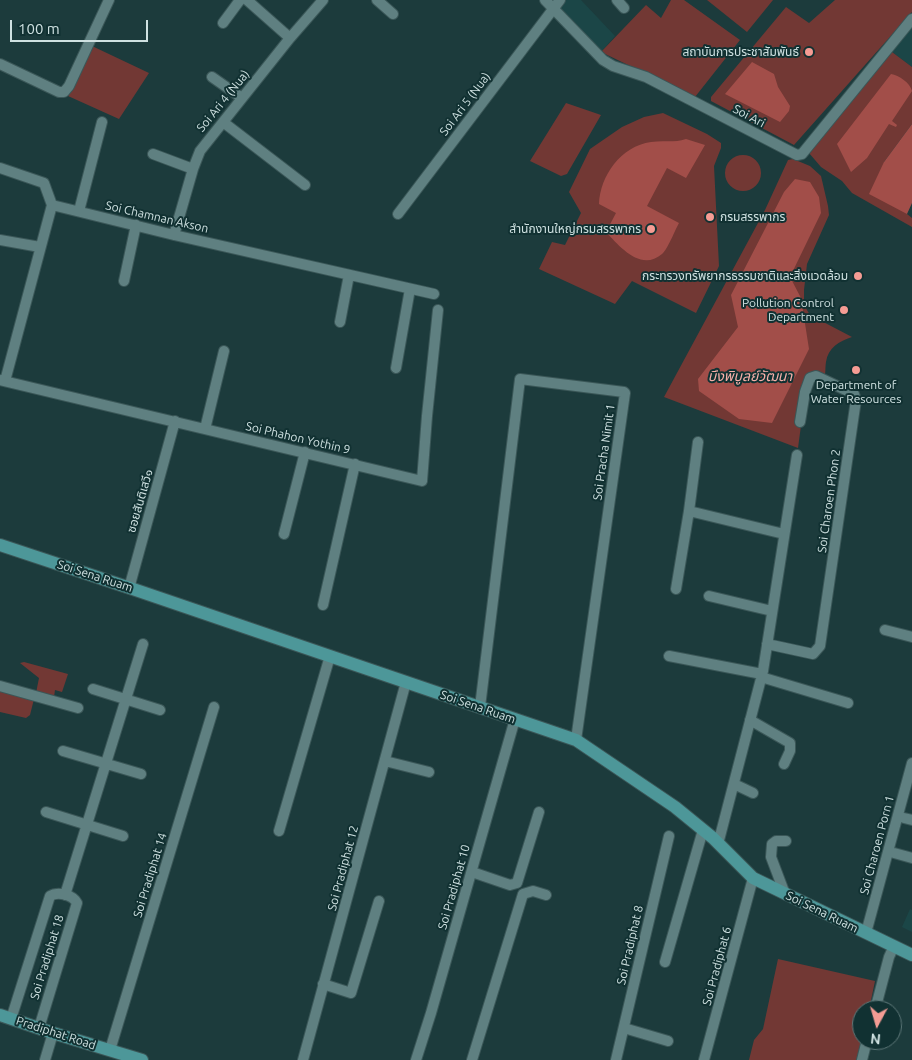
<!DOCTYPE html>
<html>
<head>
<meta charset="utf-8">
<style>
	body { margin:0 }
	#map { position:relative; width:912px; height:1060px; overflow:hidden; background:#1c3b3c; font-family:Ubuntu,sans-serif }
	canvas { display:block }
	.north { position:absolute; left:852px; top:1000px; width:50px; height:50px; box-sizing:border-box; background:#113132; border:1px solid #5d7778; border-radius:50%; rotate:186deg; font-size:14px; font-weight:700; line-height:20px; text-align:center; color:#cfe1e1 }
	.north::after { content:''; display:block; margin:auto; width:18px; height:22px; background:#f59c94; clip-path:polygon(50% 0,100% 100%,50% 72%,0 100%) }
	.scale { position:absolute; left:10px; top:20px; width:138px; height:22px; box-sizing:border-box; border:2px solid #cfe1e1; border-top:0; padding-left:6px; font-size:15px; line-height:18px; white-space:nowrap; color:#cfe1e1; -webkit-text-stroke:4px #113132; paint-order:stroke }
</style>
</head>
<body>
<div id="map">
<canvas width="912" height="1060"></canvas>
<div class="north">N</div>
<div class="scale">100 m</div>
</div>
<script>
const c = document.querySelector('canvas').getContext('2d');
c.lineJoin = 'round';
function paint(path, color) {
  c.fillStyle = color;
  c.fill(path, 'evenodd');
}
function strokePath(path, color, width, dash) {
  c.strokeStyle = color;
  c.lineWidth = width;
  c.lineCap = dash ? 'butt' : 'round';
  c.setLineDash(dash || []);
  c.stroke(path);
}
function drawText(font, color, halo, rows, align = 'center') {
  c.font = font + ' Ubuntu,"Noto Sans Thai",sans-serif';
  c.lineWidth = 4;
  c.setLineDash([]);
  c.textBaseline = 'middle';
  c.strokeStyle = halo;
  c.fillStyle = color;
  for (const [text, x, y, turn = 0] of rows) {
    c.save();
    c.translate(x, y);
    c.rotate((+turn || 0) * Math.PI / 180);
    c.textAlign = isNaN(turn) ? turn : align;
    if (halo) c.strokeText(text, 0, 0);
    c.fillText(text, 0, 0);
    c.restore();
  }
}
const built = new Path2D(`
	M 563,0 L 581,0 L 615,36 L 601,52 L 558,6 Z
	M 912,27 L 912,67 L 892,52 Z
	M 910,909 L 912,910 L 912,932 L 902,927 Z`);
const green = new Path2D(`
	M 671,0 L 684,0 L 740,40 L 695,97 L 601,52 L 646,5 L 661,18 Z
	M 707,0 L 773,0 L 747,32 Z
	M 835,0 L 912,0 L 912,12 L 794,145 L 711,101 L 711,97 L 786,7 L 809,23 Z
	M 92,46 L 149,73 L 119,119 L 68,96 Z
	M 892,52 L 912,67 L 912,124 L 884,162 L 907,214 L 912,218 L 912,227 L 852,193 L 842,181 L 821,167 L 809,153 Z
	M 566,103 L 601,115 L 567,174 L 561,176 L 530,161 Z
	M 663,113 L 707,134 L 721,143 L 721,148 L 714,166 L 719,266 L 696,313 L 632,281 L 615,304 L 539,269 L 552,242 L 565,245 L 581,213 L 569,192 L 590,149 L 622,127 L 644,117 Z
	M725 173a18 18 0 1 1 36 0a18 18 0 1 1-36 0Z
	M 793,159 L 810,166 L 821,176 L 828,206 L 829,215 L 807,264 L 804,290 L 804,305 L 810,315 L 852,337 C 839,341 828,348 826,362 C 825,368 826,373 824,379 L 808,373 L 798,448 L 664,397 L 765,210 L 788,160 Z
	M 24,662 L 68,674 L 62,692 L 55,690 L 54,697 L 36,693 L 39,678 L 20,663 Z
	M 0,690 L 34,699 L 30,715 L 26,718 L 0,712 Z
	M 778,959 L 875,981 L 869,1010 L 862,1010 L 862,1039 L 857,1060 L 749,1060 L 754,1040 L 763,1029 Z`);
const water = new Path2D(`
	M 752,62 L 774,74 L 778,87 L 790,106 L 789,111 L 780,122 L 725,94 Z
	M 891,74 C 899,75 910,83 912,91 L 892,121 L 897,125 L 896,127 L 889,124 L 867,158 L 851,172 L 837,144 Z
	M 912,124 L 912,203 L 907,214 L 869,194 L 884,162 Z
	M 686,139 L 705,145 L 686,178 L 667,168 L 647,206 L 679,223 C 675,230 668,249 662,254 C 641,272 620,247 606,232 L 616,213 L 599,204 C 600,176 621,146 651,142 C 663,140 674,143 686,139 Z
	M 795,179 L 810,182 L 819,197 L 821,213 L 790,277 L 801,298 L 809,349 L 772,423 L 739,419 L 699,391 L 698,379 L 738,327 L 731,295 L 784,192 Z`);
const street = new Path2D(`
	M 247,0 L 290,38
	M 377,0 L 393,14
	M 545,0 L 603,60 L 613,66 L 646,77 L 797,155 L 802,154 L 912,19
	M 617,0 L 624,8
	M 223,23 L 240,0
	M 0,64 L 59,92 L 64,92 L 69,86 L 109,0
	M 212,77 L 242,98
	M 223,122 L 305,185
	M 153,154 L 193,169
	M 0,168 L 44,183 L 52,205
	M 52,205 L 174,235 L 434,294
	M 79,211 L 102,122
	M 398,214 L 560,0
	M 174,235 L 193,169 L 200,151 L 290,38 L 323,0
	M 0,240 L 40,247
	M 124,281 L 136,225
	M 340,322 L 349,275
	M 396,368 L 410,289
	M 0,380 L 422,481 L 427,416 L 438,310
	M 5,381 L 52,205
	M 205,429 L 224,351
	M 689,511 L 784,534
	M 284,534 L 305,452
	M 130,588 L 131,581 L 175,421
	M 676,589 L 689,511 L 698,442
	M 709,596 L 772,611
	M 323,605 L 355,464
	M 885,630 L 912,637
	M 767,644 L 813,654 L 820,646 L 856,400 L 854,394 L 816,376 L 810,378 L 805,392 L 800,422
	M 669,656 L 762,674
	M 761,677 L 848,703
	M 0,686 L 78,708
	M 93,689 L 160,710
	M 480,707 L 520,379 L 624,392 L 625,393 L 576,740
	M 750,720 L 790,743 L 790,751 L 784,764
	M 63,751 L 141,774
	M 385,761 L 429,772
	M 734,784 L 753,793
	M 46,812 L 123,836
	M 904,818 L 912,820
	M 279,831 L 330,656
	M 718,844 L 763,671 L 797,455
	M 894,853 L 912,858
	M 472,872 L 510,885 L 517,883 L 539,812
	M 785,894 L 771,857 L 772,844 L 776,841 L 786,841
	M 65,895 L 143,644
	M 866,933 L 912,763
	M 665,962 L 703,830
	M 323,984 L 351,993 L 379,901
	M 875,1010 L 889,957 L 894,946
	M 11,1019 L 50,896 C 58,891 73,895 77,903 L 39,1028
	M 624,1028 L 668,1041
	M 110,1050 L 214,707
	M 45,1060 L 53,1033
	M 303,1060 L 406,682
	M 416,1060 L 431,1013 L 515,719
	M 472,1060 L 523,894 L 533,891 L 546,895
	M 616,1060 L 669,836
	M 704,1060 L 753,878
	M 862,1060 L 867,1040`);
const secondary = new Path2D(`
	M 0,545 L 130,588 L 576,740 L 675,807 L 713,838 L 753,878 L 912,955
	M 0,1015 L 53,1033 L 142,1060`);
const markers = [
	[809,52,5,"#f59c94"],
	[710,217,5,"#f59c94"],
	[651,229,5,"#f59c94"],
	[858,276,5,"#f59c94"],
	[844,310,5,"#f59c94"],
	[856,370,5,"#f59c94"]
];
const poiNames = [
	["สถาบันการประชาสัมพันธ์",799,52],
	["กรมสรรพากร",720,217,"left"],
	["สำนักงานใหญ่กรมสรรพากร",641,229],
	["กระทรวงทรัพยากรธรรมชาติและสิ่งแวดล้อม",848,276],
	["Pollution Control",834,303],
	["Department",834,317],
	["Department of",856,385,"center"],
	["Water Resources",856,399,"center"]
];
const streetNames = [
	["Soi Ari 4 (Nua)",223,101,-51],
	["Soi Ari 5 (Nua)",465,104,-53],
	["Soi Ari",749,116,28],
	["Soi Chamnan Akson",157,217,13],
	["Soi Phahon Yothin 9",298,438,13],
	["Soi Pracha Nimit 1",604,452,-82],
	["ซอยสันติเสวี๑",140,501,-74],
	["Soi Charoen Phon 2",829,501,-82],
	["Soi Sena Ruam",95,576,18],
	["Soi Sena Ruam",478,707,19],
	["Soi Charoen Porn 1",877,845,-75],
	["Soi Pradiphat 12",343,868,-75],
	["Soi Pradiphat 14",150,875,-73],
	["Soi Pradiphat 10",454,887,-74],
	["Soi Sena Ruam",822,912,26],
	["Soi Pradiphat 8",630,945,-77],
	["Soi Pradiphat 18",47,957,-73],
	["Soi Pradiphat 6",717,966,-75],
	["Pradiphat Road",56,1033,18]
];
const waterNames = [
	["บึงพิบูลย์วัฒนา",750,376]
];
paint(built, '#1b4647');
paint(green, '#723834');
paint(water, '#a24e49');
strokePath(street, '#3b5758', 12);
strokePath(secondary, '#3b5758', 14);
strokePath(street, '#5f8081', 10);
strokePath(secondary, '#4d9799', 12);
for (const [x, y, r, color] of markers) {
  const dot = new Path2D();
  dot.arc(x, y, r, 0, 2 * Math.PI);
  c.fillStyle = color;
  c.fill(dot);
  strokePath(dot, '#113132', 2);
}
drawText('12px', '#cfe1e1', '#113132', poiNames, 'right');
drawText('12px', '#cfe1e1', '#113132', streetNames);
drawText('italic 14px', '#f8b0aa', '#113132', waterNames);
</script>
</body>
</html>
